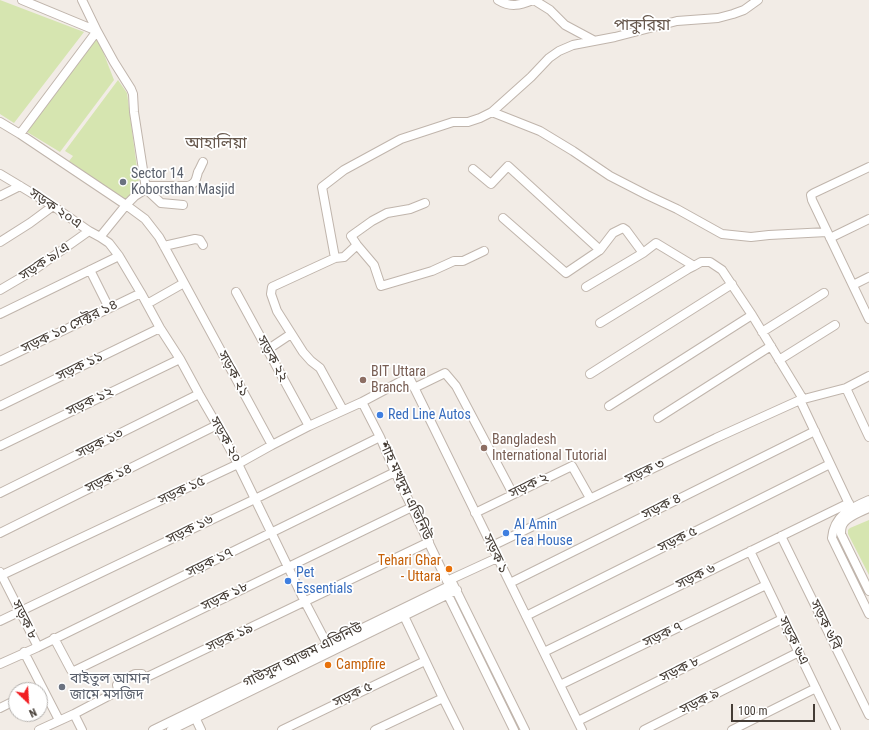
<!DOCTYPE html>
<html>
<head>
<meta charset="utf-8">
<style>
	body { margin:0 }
	#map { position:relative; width:869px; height:730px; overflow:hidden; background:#f2ece6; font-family:"Roboto Condensed",sans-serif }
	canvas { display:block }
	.north { position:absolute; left:8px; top:682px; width:40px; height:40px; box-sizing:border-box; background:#fff; border:1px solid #b4b1ae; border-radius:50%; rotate:155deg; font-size:11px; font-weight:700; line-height:16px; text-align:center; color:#443c35 }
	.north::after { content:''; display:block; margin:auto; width:14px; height:18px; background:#f11e22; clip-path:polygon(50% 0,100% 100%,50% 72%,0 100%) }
	.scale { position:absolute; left:731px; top:704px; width:84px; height:18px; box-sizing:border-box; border:2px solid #443c35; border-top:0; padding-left:5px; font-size:12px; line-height:14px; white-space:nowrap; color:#443c35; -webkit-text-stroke:3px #fff; paint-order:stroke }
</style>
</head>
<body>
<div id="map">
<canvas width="869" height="730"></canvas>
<div class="north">N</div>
<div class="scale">100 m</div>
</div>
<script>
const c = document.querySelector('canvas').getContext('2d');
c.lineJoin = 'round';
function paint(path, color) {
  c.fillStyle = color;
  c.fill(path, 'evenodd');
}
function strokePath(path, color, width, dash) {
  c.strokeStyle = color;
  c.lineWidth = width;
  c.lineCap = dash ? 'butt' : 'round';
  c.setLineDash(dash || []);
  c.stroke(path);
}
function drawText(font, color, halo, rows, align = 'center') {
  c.font = font + ' "Roboto Condensed","Noto Sans Bengali",sans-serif';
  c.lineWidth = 3.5;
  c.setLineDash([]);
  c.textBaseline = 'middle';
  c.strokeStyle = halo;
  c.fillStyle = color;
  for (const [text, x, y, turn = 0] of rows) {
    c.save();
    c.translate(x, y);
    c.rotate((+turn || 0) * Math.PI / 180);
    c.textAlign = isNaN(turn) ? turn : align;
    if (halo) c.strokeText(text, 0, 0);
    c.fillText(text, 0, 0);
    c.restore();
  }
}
const green = new Path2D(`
	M 0,0 L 84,32 L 14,123 L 0,114 Z
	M 97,36 L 114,80 L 60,152 L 27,132 Z
	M 118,80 L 127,93 L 139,183 L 126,201 L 69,161 L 73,156 L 65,151 Z
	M 869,520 L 869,575 L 848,534 L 848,530 L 850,528 Z`);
const minor = new Path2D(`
	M 22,0 L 97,31 L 114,62 L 131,89 L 133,94 L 134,112 L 146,189 L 135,196 L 126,205 L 100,237
	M 498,0 C 511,8 520,5 533,0
	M 534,0 L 550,10 L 565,25 L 593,40
	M 492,112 L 540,131 L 573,151 L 610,176 L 647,195 L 677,209 L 722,234 L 751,237 L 769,235 L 827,232
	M 0,122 L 20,134 L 126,205 L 145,219 L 159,237 L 164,246 L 272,445
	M 20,134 L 97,31 L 82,0
	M 869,167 L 814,193 L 811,195 L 812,200 L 869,319
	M 473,169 L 491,184 L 508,166 L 600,250
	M 0,174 L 20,186 L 53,206 L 89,231 L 100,237 L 109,243 L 119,256 L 141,293 L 160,328 L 180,359 L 199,394 L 217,425 L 238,464 L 305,602 L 327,644
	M 145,186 L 188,186 C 196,184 196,179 198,172 C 200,169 201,166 203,162
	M 146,189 L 161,203 L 183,205
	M 0,196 L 20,186
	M 425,203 L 410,209 L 387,213 L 372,221 L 351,236 L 357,245 L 374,265 L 381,286 L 432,271 L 454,261 L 463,261 L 484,251
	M 503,218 L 566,273 L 600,250 L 613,233 L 623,228 L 626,230 L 643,253
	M 830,238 L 869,219
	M 0,242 L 30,223 L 53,206
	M 164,246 L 195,239 L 200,240 L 203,245
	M 335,258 L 322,187 L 344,170 L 401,139 L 453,122 L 468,122 L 480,118 L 492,112 L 531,77 L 549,58 L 559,51 L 573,45 L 615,37 L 677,21 L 718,18 L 733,14 L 744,10 L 758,0
	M 90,270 L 109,308
	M 853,285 L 869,277
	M 586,287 L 643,253 L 656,243 L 694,266
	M 0,290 L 34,270 L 89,231
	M 236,292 L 309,426
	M 147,304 L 184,283
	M 0,314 L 119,256
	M 600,323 L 688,269 L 694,266 L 701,262 L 710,262 L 722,270 L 752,315 L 803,399
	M 762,332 L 824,293
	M 267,350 L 291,334
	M 779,360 L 835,325
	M 0,361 L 141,293
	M 590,374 L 732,284
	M 414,388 L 445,373 L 456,386 L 513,494
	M 846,388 L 869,437
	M 800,400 L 851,508
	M 362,402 L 380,437 L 395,472 L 447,581 L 453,584 L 525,730
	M 0,406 L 160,328
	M 609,406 L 752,315
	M 343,410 L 320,368 L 311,361 L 303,352 L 277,311 L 271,294 L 272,287 L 335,258 L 344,257 L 357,245
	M 658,418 L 771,346
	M 0,446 L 180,359
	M 0,493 L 199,394
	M 869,500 C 850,508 834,516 832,538 L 869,614
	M 869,508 C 862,511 847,517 843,524 C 841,527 841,531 841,534 L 869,591
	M 475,513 L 572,466 L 590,498
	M 0,533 L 217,425
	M 781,536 L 869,715
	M 492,546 L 716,438 L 800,400 L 846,388 L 869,376
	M 750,551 L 836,730
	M 0,572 L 38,647
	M 0,576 L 238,464 L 272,445 L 309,426 L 362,402 L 409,377 L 582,730
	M 447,581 L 497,558
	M 510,583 L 815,431
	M 446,591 L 514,730
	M 404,616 L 443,698 L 459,730
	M 526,616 L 830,464
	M 0,621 L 255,499 L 380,437
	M 54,638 L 71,670 L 74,671 L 412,507
	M 24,652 L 59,720
	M 544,652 L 849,503
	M 0,664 L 38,647 L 395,472
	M 560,685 L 766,585
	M 0,708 L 16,700
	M 193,713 L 201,730
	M 74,714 L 82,730
	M 578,721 L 782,619
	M 39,730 L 74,714 L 116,692 L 118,689 L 117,685 L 118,683 L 135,674 L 142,674 L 143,676 L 147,677 L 429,542
	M 153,730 L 453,584
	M 171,730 L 457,590
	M 282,730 L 425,661
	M 375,730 L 443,698
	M 644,730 L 799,652
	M 732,730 L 816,688`);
const markers = [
	[123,182,4,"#6b7280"],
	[363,380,4,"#8d6e63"],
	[380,415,4,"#3f7fe0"],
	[484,448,4,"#8d6e63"],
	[506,533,4,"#3f7fe0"],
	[449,569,4,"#e8710a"],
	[288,581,4,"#3f7fe0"],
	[328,665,4,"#e8710a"],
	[62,687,4,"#6b7280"]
];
const worshipNames = [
	["Sector 14",131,174],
	["Koborsthan Masjid",131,190],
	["বাইতুল আমান",70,679],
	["জামে মসজিদ",70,695]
];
const streetNames = [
	["সড়ক ২০এ",55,209,34],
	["সড়ক ৯/এ",45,262,-34],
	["সড়ক ১০ সেক্টর ১৪",70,327,-26],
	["সড়ক ২২",272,359,61],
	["সড়ক ১১",80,367,-26],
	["সড়ক ২১",233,374,61],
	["সড়ক ১২",90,402,-26],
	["সড়ক ২০",225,440,61],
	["সড়ক ১৩",100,444,-26],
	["সড়ক ৩",645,472,-25],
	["সড়ক ১৪",109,479,-26],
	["সড়ক ২",529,486,-26],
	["সড়ক ১৫",182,491,-25],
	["শাহ মখদুম এভিনিউ",405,491,65],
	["সড়ক ৪",662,507,-27],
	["সড়ক ১৬",190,530,-26],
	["সড়ক ৫",678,540,-27],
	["সড়ক ১",495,554,64],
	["সড়ক ১৭",210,563,-26],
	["সড়ক ৬",696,577,-26],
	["সড়ক ১৮",225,597,-26],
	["সড়ক ৮",24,620,63],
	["সড়ক ৬বি",825,625,64],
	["সড়ক ৭",663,635,-26],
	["সড়ক ১৯",230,638,-25],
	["সড়ক ৬এ",793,641,64],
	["গাউসুল আজম এভিনিউ",303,656,-26],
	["সড়ক ৮",680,670,-27],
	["সড়ক ৫",353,695,-26],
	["সড়ক ৯",700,702,-27]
];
const educationNames = [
	["BIT Uttara",371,372],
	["Branch",371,388],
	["Bangladesh",492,440],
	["International Tutorial",492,456]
];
const shopNames = [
	["Red Line Autos",388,415],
	["Al Amin",514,525],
	["Tea House",514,541],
	["Pet",296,573],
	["Essentials",296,589]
];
const foodNames = [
	["Tehari Ghar",441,561],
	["- Uttara",441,577],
	["Campfire",336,665,"left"]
];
const quarterNames = [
	["পাকুরিয়া",642,26],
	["আহালিয়া",216,144]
];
paint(green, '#d6e5b0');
strokePath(minor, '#c0b5ac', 10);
strokePath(minor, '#fff', 8);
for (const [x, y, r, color] of markers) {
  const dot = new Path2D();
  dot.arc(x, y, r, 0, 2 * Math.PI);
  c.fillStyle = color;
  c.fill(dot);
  strokePath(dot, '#fff', 1.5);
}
drawText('14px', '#5b616d', '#fff', worshipNames, 'left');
drawText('14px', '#443c35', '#fff', streetNames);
drawText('14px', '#785e54', '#fff', educationNames, 'left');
drawText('14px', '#366cbe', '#fff', shopNames, 'left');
drawText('14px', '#c56008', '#fff', foodNames, 'right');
drawText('16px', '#67584d', '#fff', quarterNames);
</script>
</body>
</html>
